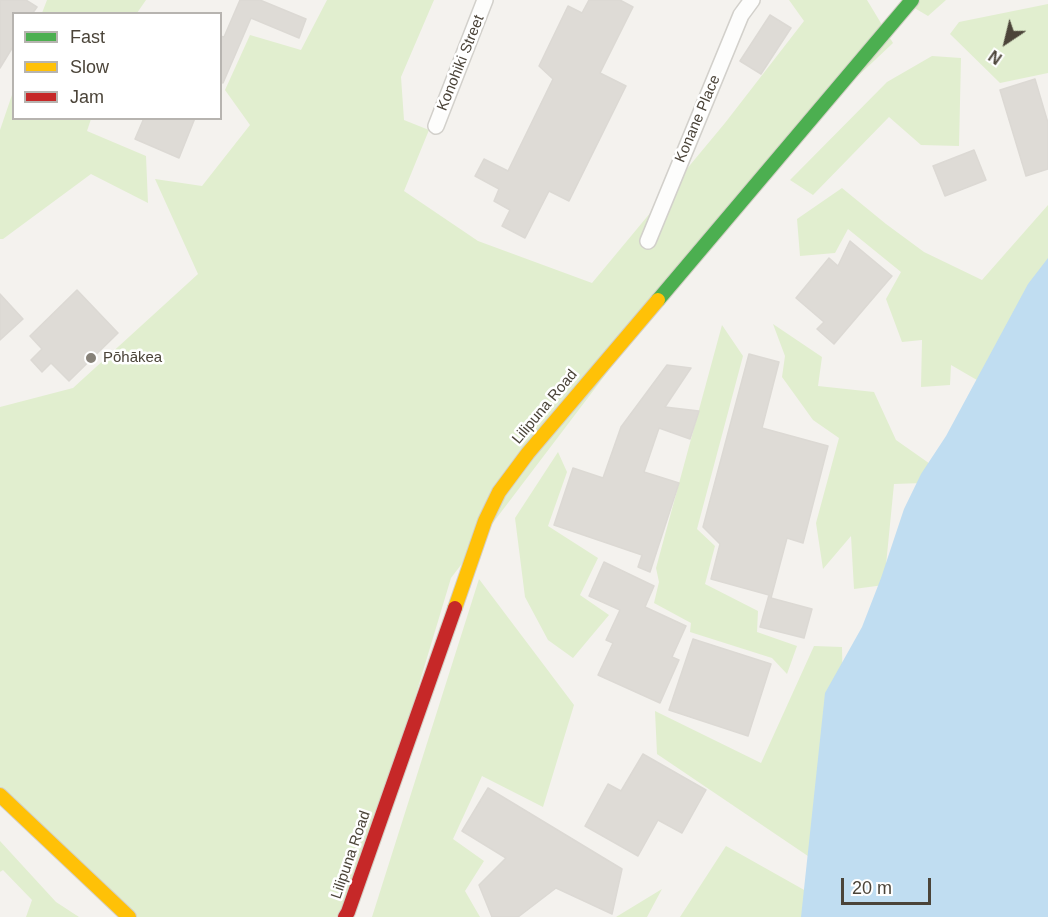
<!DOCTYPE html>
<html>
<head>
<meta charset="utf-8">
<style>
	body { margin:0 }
	#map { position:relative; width:1048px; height:917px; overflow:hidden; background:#f4f2ee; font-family:Helvetica,sans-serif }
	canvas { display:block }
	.legend { position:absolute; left:12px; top:12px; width:210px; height:108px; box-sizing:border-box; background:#fff; border:2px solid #b7b4b0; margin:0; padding:8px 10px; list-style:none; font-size:18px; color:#4b4439 }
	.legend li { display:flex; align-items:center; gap:12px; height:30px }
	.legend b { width:30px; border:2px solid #b7b4b0 }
	.north { position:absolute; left:976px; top:12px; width:60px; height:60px; -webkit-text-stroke:4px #fff; paint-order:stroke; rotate:215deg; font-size:16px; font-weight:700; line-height:24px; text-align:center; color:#4b4439 }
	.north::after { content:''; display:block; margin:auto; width:21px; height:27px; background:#4b4439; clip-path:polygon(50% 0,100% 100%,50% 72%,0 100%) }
	.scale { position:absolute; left:841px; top:878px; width:90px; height:27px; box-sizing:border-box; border:3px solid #4b4439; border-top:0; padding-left:8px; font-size:18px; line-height:21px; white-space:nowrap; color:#4b4439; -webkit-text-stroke:4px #fff; paint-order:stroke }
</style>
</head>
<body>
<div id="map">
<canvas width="1048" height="917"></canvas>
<ul class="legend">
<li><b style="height:8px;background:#4caf50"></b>Fast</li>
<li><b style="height:8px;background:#ffc107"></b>Slow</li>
<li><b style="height:8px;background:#c62828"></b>Jam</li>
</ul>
<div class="north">N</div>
<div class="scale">20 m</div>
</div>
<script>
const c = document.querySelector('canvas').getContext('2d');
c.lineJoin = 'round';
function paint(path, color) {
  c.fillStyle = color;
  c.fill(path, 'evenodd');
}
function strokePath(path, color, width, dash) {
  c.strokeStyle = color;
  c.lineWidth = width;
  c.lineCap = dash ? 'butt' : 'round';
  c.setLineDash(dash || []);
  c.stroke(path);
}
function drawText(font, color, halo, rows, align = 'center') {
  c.font = font + ' Helvetica,sans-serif';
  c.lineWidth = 5;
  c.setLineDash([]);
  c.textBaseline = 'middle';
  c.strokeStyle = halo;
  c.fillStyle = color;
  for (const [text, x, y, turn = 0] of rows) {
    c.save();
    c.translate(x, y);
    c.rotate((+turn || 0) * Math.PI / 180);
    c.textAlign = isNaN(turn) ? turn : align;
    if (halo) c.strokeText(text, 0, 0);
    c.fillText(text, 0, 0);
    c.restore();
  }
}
const green = new Path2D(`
	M 47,0 L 146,0 L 137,13 L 42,13 Z
	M 327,0 L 434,0 L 401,77 L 404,120 L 429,130 L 404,191 L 478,241 L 592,283 L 725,123 L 804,21 L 789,0 L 867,0 L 893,43 L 767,162 L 451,578 L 349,917 L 121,917 L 0,805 L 0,407 L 73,388 L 198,274 L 155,179 L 202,186 L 250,125 L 225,90 L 250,35 L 301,50 Z
	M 901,0 L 946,0 L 928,16 Z
	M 1048,4 L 1048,73 L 1000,83 L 950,34 L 959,22 Z
	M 932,56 L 961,58 L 959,146 L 921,145 L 889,117 L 813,195 L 790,180 L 887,82 Z
	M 13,92 L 14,118 L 91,119 L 87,131 L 146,156 L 148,203 L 91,174 L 3,239 L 0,239 L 0,130 Z
	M 842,188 L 886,224 L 924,252 L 982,280 L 1048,205 L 1048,331 L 989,387 L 951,365 L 950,385 L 921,387 L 922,340 L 902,342 L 886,299 L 901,272 L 848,229 L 835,253 L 800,256 L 797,219 Z
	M 773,324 L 822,357 L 818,386 L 874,392 L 896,440 L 933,466 L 923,483 L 894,484 L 884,585 L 854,589 L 851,536 L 823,569 L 816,523 L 839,438 L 813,420 L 782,377 L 785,356 Z
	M 722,325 L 743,356 L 697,529 L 715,546 L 705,584 L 758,611 L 757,632 L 797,646 L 787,674 L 772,658 L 690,632 L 691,623 L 654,603 L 659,582 L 656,568 Z
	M 558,452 L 567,472 L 548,526 L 598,558 L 580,595 L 609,615 L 573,658 L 548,640 L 525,597 L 515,518 Z
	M 479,579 L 574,705 L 543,807 L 482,776 L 453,839 L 484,861 L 465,891 L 480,917 L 372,917 Z
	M 814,646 L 842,647 L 844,746 L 836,875 L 657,754 L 655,711 L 761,763 Z
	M 0,841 L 56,902 L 79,917 L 26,917 L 32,900 L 3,870 L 0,872 Z
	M 726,846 L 822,900 L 812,917 L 680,917 Z
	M 662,889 L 647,917 L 616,917 Z`);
const water = new Path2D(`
	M 1048,258 L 1048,917 L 801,917 L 825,693 L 862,627 L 881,578 L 904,509 L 921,474 L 946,436 L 1028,284 Z`);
const building = new Path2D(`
	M 0,0 L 26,0 L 37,7 L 32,14 L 14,14 L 14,45 L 0,68 Z
	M 240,0 L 260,0 L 306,19 L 299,38 L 251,18 L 223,83 L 220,82 L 220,36 L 224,37 Z
	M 589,0 L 620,0 L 633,7 L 600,73 L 626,86 L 569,201 L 549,191 L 525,238 L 502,226 L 510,210 L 494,201 L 499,189 L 475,176 L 484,159 L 508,171 L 553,79 L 539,66 L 568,6 L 582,13 Z
	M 770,15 L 791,28 L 761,74 L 740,61 Z
	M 1035,79 L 1048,123 L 1048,169 L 1026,176 L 1000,90 Z
	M 144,118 L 195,118 L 179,158 L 135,139 Z
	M 974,150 L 986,180 L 945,196 L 933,166 Z
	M 850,241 L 892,276 L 834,344 L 817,329 L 824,322 L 796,298 L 829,258 L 838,266 Z
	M 77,290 L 118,333 L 69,381 L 51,363 L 42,372 L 31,360 L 42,349 L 30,336 Z
	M 0,294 L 23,319 L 0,340 Z
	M 749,354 L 779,362 L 762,428 L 828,446 L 803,543 L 787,538 L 771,598 L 812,609 L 804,638 L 760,627 L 769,595 L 711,579 L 720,544 L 703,527 Z
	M 667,365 L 691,368 L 665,407 L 699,411 L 690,439 L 659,428 L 644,472 L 679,483 L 650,572 L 638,567 L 642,555 L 554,525 L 573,468 L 603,478 L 621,427 Z
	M 604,562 L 654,586 L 645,607 L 686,626 L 672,657 L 679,660 L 660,703 L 598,675 L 613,643 L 606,640 L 620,610 L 589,596 Z
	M 693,639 L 771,664 L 748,736 L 669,710 Z
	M 643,754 L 706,790 L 682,833 L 658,820 L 638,856 L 585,826 L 608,784 L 621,791 Z
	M 488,788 L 622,869 L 612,914 L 556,888 L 518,917 L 492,917 L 479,885 L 506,858 L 462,831 Z`);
const lane = new Path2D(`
	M 436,126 L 485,0
	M 648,241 L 741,15 L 752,0`);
const fast = new Path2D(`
	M 658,300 L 912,0`);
const slow = new Path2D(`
	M 455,608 L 485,521 L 499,492 L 528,453 L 658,300
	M 0,795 L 129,917`);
const jam = new Path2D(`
	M 345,917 L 348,912 L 455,608`);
const markers = [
	[91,358,6,"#868178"]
];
const streetNames = [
	["Konohiki Street",461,63,-68],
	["Konane Place",698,119,-67],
	["Lilipuna Road",545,407,-50],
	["Lilipuna Road",351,855,-71]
];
const poiNames = [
	["Pōhākea",103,358]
];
paint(green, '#e1eecf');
paint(water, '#c0ddf1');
paint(building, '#dedbd6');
strokePath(building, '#dcd9d4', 1.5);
strokePath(lane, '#d2d0cb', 18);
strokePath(fast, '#d3cfc5', 16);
strokePath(slow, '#d3cfc5', 16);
strokePath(jam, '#d3cfc5', 16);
strokePath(lane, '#fdfdfc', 15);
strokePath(fast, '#4caf50', 14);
strokePath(slow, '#ffc107', 14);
strokePath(jam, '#c62828', 14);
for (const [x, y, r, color] of markers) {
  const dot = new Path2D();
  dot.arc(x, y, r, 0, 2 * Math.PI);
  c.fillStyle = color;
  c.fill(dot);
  strokePath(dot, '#fff', 2);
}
drawText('15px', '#4b4439', '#fff', streetNames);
drawText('15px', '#4b4439', '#fff', poiNames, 'left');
</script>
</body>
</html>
